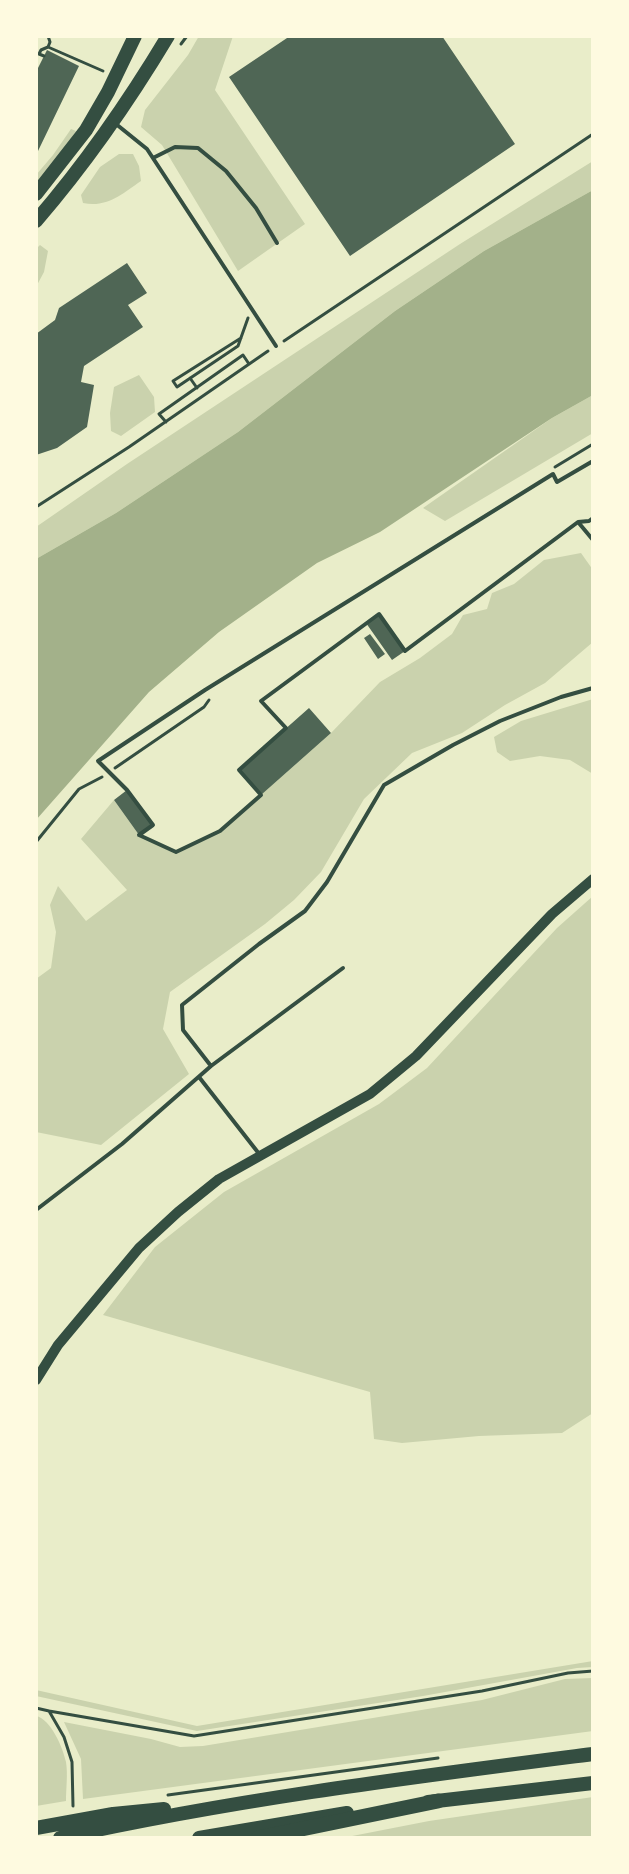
<!DOCTYPE html>
<html>
<head>
<meta charset="utf-8">
<style>
	body { margin:0 }
	#map { position:relative; width:629px; height:1874px; overflow:hidden; background:#e9edc9; font-family:"Public Sans",sans-serif }
	canvas { display:block }
	.frame { position:absolute; inset:0; border:38px solid #fefae0; pointer-events:none }
</style>
</head>
<body>
<div id="map">
<canvas width="629" height="1874"></canvas>
<div class="frame"></div>
</div>
<script>
const c = document.querySelector('canvas').getContext('2d');
c.lineJoin = 'round';
function paint(path, color) {
  c.fillStyle = color;
  c.fill(path, 'evenodd');
}
function strokePath(path, color, width, dash) {
  c.strokeStyle = color;
  c.lineWidth = width;
  c.lineCap = dash ? 'butt' : 'round';
  c.setLineDash(dash || []);
  c.stroke(path);
}
const green = new Path2D(`
	M 199,36 L 233,36 L 215,90 L 305,224 L 238,271 L 162,145 L 141,127 L 145,110 L 188,55 Z
	M 71,129 L 76,131 L 57,159 L 36,185 L 36,175 L 53,155 Z
	M 119,154 L 133,154 L 139,166 L 141,181 C 122,194 107,208 83,203 L 81,195 L 100,167 Z
	M 593,161 L 593,190 L 484,251 L 395,311 L 238,432 L 116,513 L 36,559 L 36,527 L 127,464 L 460,244 Z
	M 40,245 L 48,251 L 44,272 L 36,287 L 36,249 Z
	M 139,375 L 154,397 L 155,412 L 121,436 L 111,431 L 110,413 L 114,387 Z
	M 593,395 L 593,433 L 445,521 L 423,508 L 552,418 Z
	M 581,553 L 593,570 L 593,642 L 545,683 L 505,705 L 462,733 L 412,753 L 364,799 L 321,872 L 294,900 L 265,924 L 170,992 L 163,1029 L 189,1074 L 101,1145 L 36,1132 L 36,979 L 51,968 L 56,932 L 50,905 L 58,886 L 86,921 L 127,890 L 81,839 L 114,800 L 139,835 L 176,852 L 220,831 L 331,733 L 380,682 L 420,658 L 452,634 L 463,615 L 487,609 L 492,593 L 514,584 L 544,560 Z
	M 593,699 L 593,774 L 570,760 L 540,756 L 510,761 L 497,752 L 494,737 L 521,721 Z
	M 593,896 L 593,1413 L 562,1433 L 479,1436 L 402,1443 L 374,1439 L 370,1392 L 103,1315 L 155,1247 L 224,1192 L 379,1104 L 427,1068 L 557,928 Z
	M 593,1661 L 593,1667 L 577,1668 L 423,1696 L 197,1731 L 36,1696 L 36,1690 L 197,1726 Z
	M 593,1678 L 593,1731 L 83,1799 L 81,1759 L 64,1722 L 151,1739 L 180,1747 L 203,1746 L 482,1700 L 565,1679 Z
	M 36,1716 C 51,1719 63,1748 66,1762 C 68,1774 66,1789 66,1801 L 36,1806 Z
	M 593,1797 L 593,1838 L 342,1838 L 429,1821 Z`);
const water = new Path2D(`
	M 593,190 L 593,395 L 552,418 L 380,532 L 317,563 L 219,632 L 149,692 L 36,820 L 36,559 L 116,513 L 238,432 L 395,311 L 484,251 Z`);
const building = new Path2D(`
	M 290,36 L 442,36 L 515,144 L 350,256 L 229,77 Z
	M 47,50 L 79,66 L 38,151 L 36,151 L 36,72 Z
	M 127,263 L 147,293 L 128,305 L 143,327 L 84,366 L 81,382 L 94,385 L 87,427 L 57,448 L 36,455 L 36,334 L 55,320 L 59,308 Z
	M 379,614 L 405,651 L 392,660 L 366,623 Z
	M 370,634 L 385,654 L 378,659 L 364,638 Z
	M 309,708 L 331,733 L 261,795 L 239,770 Z
	M 127,790 L 153,825 L 139,835 L 114,800 Z`);
const path = new Path2D(`
	M 48,36 L 50,42 L 48,47
	M 181,44 L 187,36
	M 44,56 L 39,54 L 41,50 L 48,47 L 103,71
	M 241,338 L 173,381 L 177,387 L 238,346 L 248,318
	M 284,341 L 593,134
	M 190,378 L 197,388
	M 166,422 L 159,414 L 243,355 L 249,364
	M 555,467 L 593,444
	M 36,507 L 129,447 L 268,351
	M 115,768 L 204,707 L 209,700
	M 36,842 L 79,789 L 102,777
	M 36,1708 L 49,1711 L 64,1737 L 72,1762 L 73,1806
	M 49,1711 L 194,1736 L 482,1691 L 568,1673 L 593,1671
	M 168,1795 L 438,1758`);
const service = new Path2D(`
	M 116,124 L 147,149 L 276,346
	M 153,158 L 175,147 L 198,148 L 226,171 L 256,208 L 277,243
	M 593,461 L 557,482 L 553,474 L 205,690 L 98,761 L 127,790 L 153,825 L 139,835 L 176,852 L 220,831 L 261,795 L 239,770 L 286,728 L 261,701 L 379,614 L 405,651 L 578,522 L 589,521 L 593,518
	M 578,522 L 593,540
	M 211,1066 L 343,968
	M 199,1077 L 260,1155
	M 36,1210 L 122,1144 L 211,1066 L 183,1030 L 182,1005 L 259,944 L 305,911 L 327,882 L 384,785 L 453,745 L 500,721 L 561,697 L 593,688`);
const tertiary = new Path2D(`
	M 36,1380 L 58,1345 L 139,1248 L 178,1212 L 219,1179 L 370,1094 L 416,1056 L 552,914 L 593,879`);
const primary = new Path2D(`
	M 36,194 L 86,130 L 108,92 L 135,36
	M 36,221 C 86,163 129,101 168,36`);
const trunk = new Path2D(`
	M 428,1802 L 593,1783
	M 36,1828 L 113,1814 L 164,1809
	M 60,1838 C 236,1799 414,1777 593,1754
	M 199,1838 L 347,1813`);
const motorway = new Path2D(`
	M 258,1838 L 438,1801`);
paint(green, '#cad2ad');
paint(water, '#a3b18a');
paint(building, '#4f6655');
strokePath(path, '#344e41', 3);
strokePath(service, '#344e41', 4);
strokePath(tertiary, '#344e41', 10);
strokePath(primary, '#344e41', 14);
strokePath(trunk, '#344e41', 14);
strokePath(motorway, '#344e41', 15);
</script>
</body>
</html>
